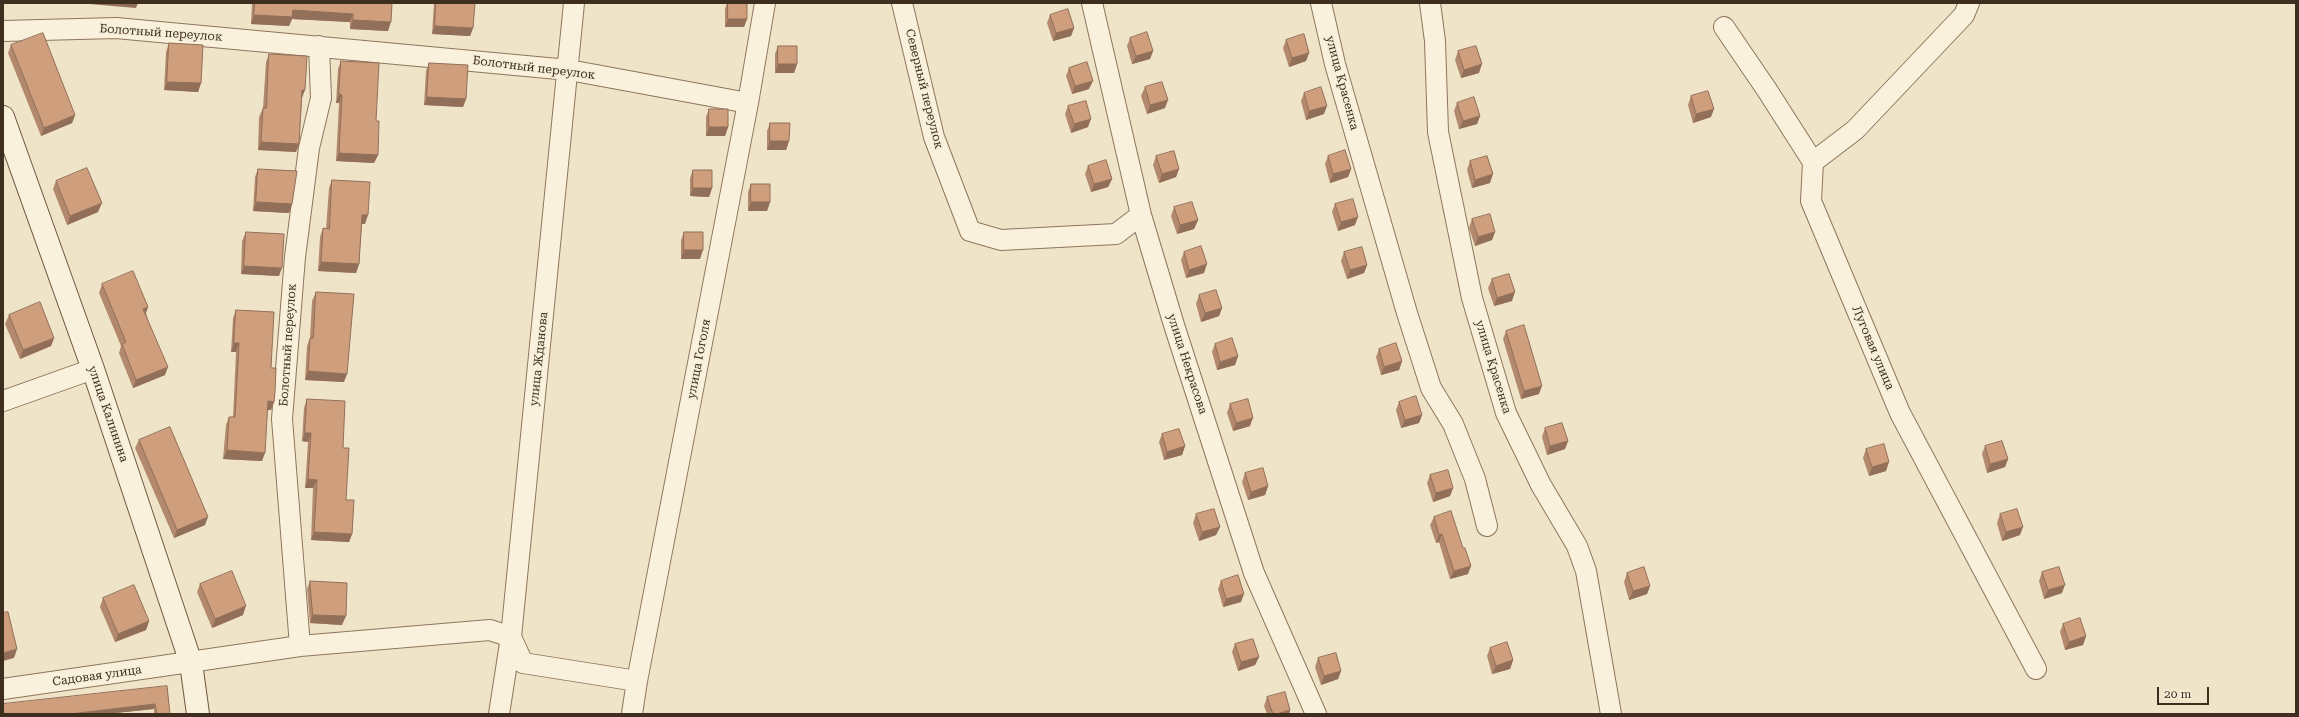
<!DOCTYPE html>
<html>
<head>
<meta charset="utf-8">
<style>
	body { margin:0 }
	#map { position:relative; width:2299px; height:717px; overflow:hidden; background:#f0e4c8; font-family:"Roboto Serif",serif }
	canvas { display:block }
	.frame { position:absolute; inset:0; border:4px solid #3d2e20; pointer-events:none }
	.scale { position:absolute; left:2157px; top:687px; width:52px; height:18px; box-sizing:border-box; border:2px solid #3d2e20; border-top:0; padding-left:5px; font-size:12px; line-height:14px; white-space:nowrap; color:#3d2e20; -webkit-text-stroke:3px #f7eed8; paint-order:stroke }
</style>
</head>
<body>
<div id="map">
<canvas width="2299" height="717"></canvas>
<div class="frame"></div>
<div class="scale">20 m</div>
</div>
<script>
const c = document.querySelector('canvas').getContext('2d');
c.lineJoin = 'round';
function strokePath(path, color, width, dash) {
  c.strokeStyle = color;
  c.lineWidth = width;
  c.lineCap = dash ? 'butt' : 'round';
  c.setLineDash(dash || []);
  c.stroke(path);
}
function paint(path, color) {
  c.fillStyle = color;
  c.fill(path, 'evenodd');
}
function drawText(font, color, halo, rows, align = 'center') {
  c.font = font + ' "Roboto Serif",serif';
  c.lineWidth = 3;
  c.setLineDash([]);
  c.textBaseline = 'middle';
  c.strokeStyle = halo;
  c.fillStyle = color;
  for (const [text, x, y, turn = 0] of rows) {
    c.save();
    c.translate(x, y);
    c.rotate((+turn || 0) * Math.PI / 180);
    c.textAlign = isNaN(turn) ? turn : align;
    if (halo) c.strokeText(text, 0, 0);
    c.fillText(text, 0, 0);
    c.restore();
  }
}
const street = new Path2D(`
	M 902,3 L 934,137 L 970,231 L 1001,240 L 1116,234 L 1141,215
	M 1092,3 L 1141,215 L 1174,325 L 1254,573 L 1316,714
	M 1321,3 L 1335,64 L 1407,313 L 1431,388 L 1453,424 L 1475,479 L 1487,526
	M 1430,3 L 1435,41 L 1438,132 L 1472,298 L 1506,413 L 1541,485 L 1577,546 L 1586,571 L 1611,714
	M 1724,27 L 1767,90 L 1813,162 L 1811,201 L 1900,413 L 2036,669
	M 3,31 L 116,28 L 569,70 L 748,103
	M 1813,162 L 1855,130 L 1964,15 L 1969,3
	M 3,401 L 93,369
	M 300,646 L 282,419 L 295,257 L 309,148 L 321,98 L 319,46
	M 3,689 L 300,646 L 490,630 L 511,637 L 523,663 L 637,681
	M 499,714 L 511,637 L 574,3
	M 632,714 L 637,681 L 748,103 L 765,3`);
const secondary = new Path2D(`
	M 3,117 L 93,369 L 191,663 L 198,714`);
const wall = new Path2D(`
	M 252,3 L 392,3 L 388,31 L 350,29 L 350,22 L 292,19 L 289,26 L 251,24 Z
	M 434,3 L 475,3 L 473,28 L 470,36 L 432,34 Z
	M 727,3 L 747,3 L 747,19 L 744,27 L 725,27 L 725,9 Z
	M 1050,15 L 1074,28 L 1071,36 L 1053,41 L 1047,23 Z
	M 1130,38 L 1153,51 L 1150,59 L 1132,64 L 1127,46 Z
	M 1286,40 L 1309,53 L 1306,61 L 1289,67 L 1283,48 Z
	M 169,43 L 201,83 L 198,92 L 164,90 L 166,52 Z
	M 11,45 L 75,115 L 72,123 L 41,136 L 8,53 Z
	M 778,46 L 797,64 L 794,73 L 775,73 L 775,54 Z
	M 1458,51 L 1479,73 L 1461,78 L 1455,60 Z
	M 269,54 L 302,98 L 299,144 L 296,152 L 258,150 L 259,117 L 263,108 L 266,62 Z
	M 341,61 L 376,121 L 378,155 L 374,163 L 336,161 L 339,103 L 336,103 L 338,69 Z
	M 429,63 L 466,99 L 463,107 L 424,105 L 426,71 Z
	M 1069,68 L 1089,89 L 1072,94 L 1066,76 Z
	M 1145,87 L 1165,108 L 1147,114 L 1141,96 Z
	M 1304,93 L 1324,114 L 1306,120 L 1301,101 Z
	M 1691,96 L 1711,117 L 1693,123 L 1688,105 Z
	M 1457,103 L 1480,116 L 1477,124 L 1459,129 L 1454,111 Z
	M 1068,106 L 1088,127 L 1071,133 L 1065,114 Z
	M 709,109 L 728,127 L 725,136 L 706,136 L 706,117 Z
	M 770,123 L 789,141 L 786,150 L 767,150 L 767,131 Z
	M 1156,156 L 1179,169 L 1176,177 L 1159,183 L 1153,165 Z
	M 1328,156 L 1351,169 L 1348,177 L 1330,183 L 1325,164 Z
	M 1470,161 L 1490,183 L 1472,188 L 1467,170 Z
	M 1088,166 L 1112,179 L 1108,187 L 1091,192 L 1085,174 Z
	M 258,169 L 292,204 L 289,213 L 253,211 L 255,177 Z
	M 693,170 L 712,188 L 709,197 L 690,196 L 690,178 Z
	M 332,180 L 365,224 L 362,224 L 359,264 L 356,273 L 318,271 L 320,237 L 323,228 L 326,229 L 329,188 Z
	M 56,181 L 98,212 L 67,225 L 53,189 Z
	M 751,184 L 770,202 L 767,211 L 748,211 L 748,192 Z
	M 1335,204 L 1355,225 L 1338,231 L 1332,212 Z
	M 1174,207 L 1198,220 L 1194,229 L 1177,234 L 1171,216 Z
	M 1472,219 L 1495,232 L 1492,240 L 1475,246 L 1469,228 Z
	M 246,232 L 279,276 L 241,274 L 242,241 Z
	M 684,232 L 700,259 L 681,259 L 681,240 Z
	M 1184,252 L 1204,273 L 1186,278 L 1181,260 Z
	M 1344,252 L 1367,265 L 1364,273 L 1347,279 L 1341,261 Z
	M 1492,279 L 1512,301 L 1494,306 L 1488,288 Z
	M 102,284 L 148,307 L 146,313 L 165,375 L 133,388 L 119,353 L 121,346 L 99,293 Z
	M 316,292 L 344,382 L 305,380 L 307,346 L 310,338 L 312,301 Z
	M 1199,295 L 1222,308 L 1219,316 L 1201,322 L 1196,304 Z
	M 236,310 L 271,368 L 274,402 L 271,410 L 267,410 L 262,461 L 223,459 L 226,425 L 229,417 L 233,417 L 236,352 L 231,352 L 233,318 Z
	M 9,315 L 54,338 L 51,346 L 20,359 L 5,324 Z
	M 1506,331 L 1539,394 L 1521,399 L 1503,339 Z
	M 1215,344 L 1238,356 L 1235,365 L 1217,370 L 1212,352 Z
	M 1379,349 L 1402,361 L 1399,370 L 1381,375 L 1376,357 Z
	M 307,399 L 343,448 L 346,500 L 352,534 L 349,542 L 311,540 L 313,488 L 305,488 L 308,442 L 302,441 L 304,408 Z
	M 1399,402 L 1422,415 L 1419,423 L 1401,428 L 1396,410 Z
	M 1230,404 L 1250,426 L 1233,431 L 1227,413 Z
	M 1545,428 L 1568,441 L 1565,449 L 1547,455 L 1542,437 Z
	M 1162,434 L 1185,446 L 1182,455 L 1164,460 L 1159,442 Z
	M 139,440 L 205,525 L 174,538 L 135,448 Z
	M 1985,446 L 2008,459 L 2005,467 L 1987,473 L 1982,454 Z
	M 1866,449 L 1886,471 L 1869,476 L 1863,458 Z
	M 1245,473 L 1268,486 L 1265,495 L 1248,500 L 1242,482 Z
	M 1430,475 L 1453,488 L 1450,496 L 1433,502 L 1427,483 Z
	M 1196,514 L 1220,527 L 1216,535 L 1199,541 L 1193,523 Z
	M 2000,514 L 2020,535 L 2002,541 L 1997,523 Z
	M 1434,517 L 1468,574 L 1450,579 L 1439,542 L 1436,543 L 1430,525 Z
	M 2042,572 L 2062,593 L 2044,599 L 2039,581 Z
	M 1627,573 L 1650,586 L 1647,594 L 1629,600 L 1624,582 Z
	M 310,581 L 342,625 L 310,623 L 307,589 Z
	M 1221,581 L 1241,602 L 1223,607 L 1218,589 Z
	M 200,584 L 243,615 L 212,628 L 197,592 Z
	M 103,598 L 149,621 L 146,630 L 115,642 L 100,607 Z
	M 2063,624 L 2086,636 L 2083,645 L 2065,650 L 2060,632 Z
	M 1235,644 L 1259,657 L 1255,665 L 1238,671 L 1232,652 Z
	M 1490,648 L 1513,660 L 1510,669 L 1492,674 L 1487,656 Z
	M 1318,658 L 1341,671 L 1338,679 L 1321,685 L 1315,667 Z
	M 167,686 L 170,714 L 154,714 L 154,709 L 106,714 Z
	M 1267,697 L 1290,710 L 1289,714 L 1267,714 L 1264,706 Z`);
const shadedWall = new Path2D(`
	M 78,3 L 138,3 L 136,8 Z
	M 293,10 L 353,14 L 350,22 L 292,19 L 289,26 L 251,24 L 254,15 Z
	M 728,19 L 747,19 L 744,27 L 725,27 Z
	M 353,20 L 391,22 L 388,31 L 350,29 Z
	M 435,26 L 473,28 L 470,36 L 432,34 Z
	M 1074,28 L 1071,36 L 1053,41 L 1056,33 Z
	M 1153,51 L 1150,59 L 1132,64 L 1136,56 Z
	M 1309,53 L 1306,61 L 1289,67 L 1292,58 Z
	M 778,64 L 797,64 L 794,73 L 775,73 Z
	M 1482,64 L 1479,73 L 1461,78 L 1464,70 Z
	M 1093,81 L 1089,89 L 1072,94 L 1075,86 Z
	M 167,82 L 201,83 L 198,92 L 164,90 Z
	M 302,90 L 305,90 L 302,98 L 299,98 Z
	M 339,94 L 342,95 L 339,103 L 336,103 Z
	M 427,97 L 466,99 L 463,107 L 424,105 Z
	M 1168,100 L 1165,108 L 1147,114 L 1150,105 Z
	M 1327,106 L 1324,114 L 1306,120 L 1309,111 Z
	M 1714,109 L 1711,117 L 1693,123 L 1696,114 Z
	M 75,115 L 72,123 L 41,136 L 44,128 Z
	M 1480,116 L 1477,124 L 1459,129 L 1463,121 Z
	M 1091,119 L 1088,127 L 1071,133 L 1074,124 Z
	M 709,127 L 728,127 L 725,136 L 706,136 Z
	M 770,141 L 789,141 L 786,150 L 767,150 Z
	M 261,142 L 299,144 L 296,152 L 258,150 Z
	M 339,153 L 378,155 L 374,163 L 336,161 Z
	M 1179,169 L 1176,177 L 1159,183 L 1162,174 Z
	M 1351,169 L 1348,177 L 1330,183 L 1333,174 Z
	M 1493,174 L 1490,183 L 1472,188 L 1475,180 Z
	M 1112,179 L 1108,187 L 1091,192 L 1094,184 Z
	M 693,188 L 712,188 L 709,197 L 690,196 Z
	M 256,202 L 292,204 L 289,213 L 253,211 Z
	M 751,202 L 770,202 L 767,211 L 748,211 Z
	M 102,203 L 98,212 L 67,225 L 70,216 Z
	M 362,215 L 368,215 L 365,224 L 359,224 Z
	M 1358,217 L 1355,225 L 1338,231 L 1341,222 Z
	M 1198,220 L 1194,229 L 1177,234 L 1180,225 Z
	M 1495,232 L 1492,240 L 1475,246 L 1478,237 Z
	M 684,250 L 703,250 L 700,259 L 681,259 Z
	M 321,262 L 359,264 L 356,273 L 318,271 Z
	M 1207,264 L 1204,273 L 1186,278 L 1189,270 Z
	M 1367,265 L 1364,273 L 1347,279 L 1350,270 Z
	M 244,266 L 282,268 L 279,276 L 241,274 Z
	M 1515,292 L 1512,301 L 1494,306 L 1497,298 Z
	M 148,307 L 145,315 L 143,309 Z
	M 1222,308 L 1219,316 L 1201,322 L 1205,313 Z
	M 54,338 L 51,346 L 20,359 L 23,350 Z
	M 234,343 L 239,343 L 236,352 L 231,352 Z
	M 1238,356 L 1235,365 L 1217,370 L 1220,362 Z
	M 1402,361 L 1399,370 L 1381,375 L 1384,367 Z
	M 168,367 L 165,375 L 133,388 L 136,380 Z
	M 308,371 L 347,374 L 344,382 L 305,380 Z
	M 1542,386 L 1539,394 L 1521,399 L 1524,391 Z
	M 268,401 L 274,402 L 271,410 L 265,410 Z
	M 1422,415 L 1419,423 L 1401,428 L 1405,420 Z
	M 1253,418 L 1250,426 L 1233,431 L 1236,423 Z
	M 305,433 L 311,433 L 308,442 L 302,441 Z
	M 1568,441 L 1565,449 L 1547,455 L 1550,446 Z
	M 1185,446 L 1182,455 L 1164,460 L 1167,452 Z
	M 227,450 L 265,453 L 262,461 L 223,459 Z
	M 2008,459 L 2005,467 L 1987,473 L 1990,464 Z
	M 1889,462 L 1886,471 L 1869,476 L 1872,467 Z
	M 308,479 L 317,480 L 313,488 L 305,488 Z
	M 1268,486 L 1265,495 L 1248,500 L 1251,492 Z
	M 1453,488 L 1450,496 L 1433,502 L 1436,493 Z
	M 208,517 L 205,525 L 174,538 L 177,530 Z
	M 1220,527 L 1216,535 L 1199,541 L 1202,532 Z
	M 2023,527 L 2020,535 L 2002,541 L 2006,532 Z
	M 314,532 L 352,534 L 349,542 L 311,540 Z
	M 1442,534 L 1439,542 L 1436,543 L 1439,535 Z
	M 1471,566 L 1468,574 L 1450,579 L 1454,571 Z
	M 2065,585 L 2062,593 L 2044,599 L 2048,590 Z
	M 1650,586 L 1647,594 L 1629,600 L 1633,591 Z
	M 1244,594 L 1241,602 L 1223,607 L 1226,599 Z
	M 246,606 L 243,615 L 212,628 L 215,619 Z
	M 313,615 L 346,616 L 342,625 L 310,623 Z
	M 149,621 L 146,630 L 115,642 L 118,634 Z
	M 2086,636 L 2083,645 L 2065,650 L 2069,642 Z
	M 17,649 L 14,658 L 3,661 L 3,653 Z
	M 1259,657 L 1255,665 L 1238,671 L 1241,662 Z
	M 1513,660 L 1510,669 L 1492,674 L 1496,666 Z
	M 1341,671 L 1338,679 L 1321,685 L 1324,676 Z
	M 155,704 L 154,709 L 106,714 L 69,714 Z
	M 1290,710 L 1289,714 L 1277,714 Z`);
const building = new Path2D(`
	M 255,3 L 392,3 L 391,22 L 353,20 L 353,14 L 293,10 L 292,17 L 254,15 Z
	M 436,3 L 475,3 L 473,28 L 435,26 Z
	M 728,3 L 747,3 L 747,19 L 728,19 Z
	M 1068,9 L 1074,28 L 1056,33 L 1050,15 Z
	M 1147,32 L 1153,51 L 1136,56 L 1130,38 Z
	M 43,33 L 75,115 L 44,128 L 11,45 Z
	M 1304,34 L 1309,53 L 1292,58 L 1286,40 Z
	M 169,43 L 203,45 L 201,83 L 167,82 Z
	M 778,46 L 797,46 L 797,64 L 778,64 Z
	M 1476,46 L 1482,64 L 1464,70 L 1458,51 Z
	M 269,54 L 307,56 L 305,90 L 302,90 L 299,144 L 261,142 L 263,108 L 266,108 Z
	M 341,61 L 379,63 L 376,121 L 379,121 L 378,155 L 339,153 L 342,95 L 339,94 Z
	M 1087,62 L 1093,81 L 1075,86 L 1069,68 Z
	M 429,63 L 468,65 L 466,99 L 427,97 Z
	M 1162,82 L 1168,100 L 1150,105 L 1145,87 Z
	M 1321,87 L 1327,106 L 1309,111 L 1304,93 Z
	M 1708,91 L 1714,109 L 1696,114 L 1691,96 Z
	M 1474,97 L 1480,116 L 1463,121 L 1457,103 Z
	M 1086,101 L 1091,119 L 1074,124 L 1068,106 Z
	M 709,109 L 728,109 L 728,127 L 709,127 Z
	M 770,123 L 790,123 L 789,141 L 770,141 Z
	M 1345,150 L 1351,169 L 1333,174 L 1328,156 Z
	M 1174,151 L 1179,169 L 1162,174 L 1156,156 Z
	M 1487,156 L 1493,174 L 1475,180 L 1470,161 Z
	M 1106,160 L 1112,179 L 1094,184 L 1088,166 Z
	M 87,168 L 102,203 L 70,216 L 56,181 Z
	M 258,169 L 297,171 L 292,204 L 256,202 Z
	M 693,170 L 712,170 L 712,188 L 693,188 Z
	M 332,180 L 370,182 L 368,215 L 362,215 L 359,264 L 321,262 L 323,228 L 329,229 Z
	M 751,184 L 770,184 L 770,202 L 751,202 Z
	M 1353,199 L 1358,217 L 1341,222 L 1335,204 Z
	M 1192,202 L 1198,220 L 1180,225 L 1174,207 Z
	M 1490,214 L 1495,232 L 1478,237 L 1472,219 Z
	M 246,232 L 284,234 L 282,268 L 244,266 Z
	M 684,232 L 703,232 L 703,250 L 684,250 Z
	M 1201,246 L 1207,264 L 1189,270 L 1184,252 Z
	M 1362,247 L 1367,265 L 1350,270 L 1344,252 Z
	M 133,271 L 148,307 L 143,309 L 168,367 L 136,380 L 122,344 L 126,342 L 102,284 Z
	M 1509,274 L 1515,292 L 1497,298 L 1492,279 Z
	M 1216,290 L 1222,308 L 1205,313 L 1199,295 Z
	M 316,292 L 354,294 L 347,374 L 308,371 L 310,338 L 313,338 Z
	M 40,302 L 54,338 L 23,350 L 9,315 Z
	M 236,310 L 274,312 L 271,368 L 276,368 L 275,392 L 274,402 L 268,401 L 265,453 L 227,450 L 229,417 L 235,417 L 239,343 L 234,343 Z
	M 1524,325 L 1542,386 L 1524,391 L 1506,331 Z
	M 1232,338 L 1238,356 L 1220,362 L 1215,344 Z
	M 1396,343 L 1402,361 L 1384,367 L 1379,349 Z
	M 1416,396 L 1422,415 L 1405,420 L 1399,402 Z
	M 307,399 L 345,401 L 343,448 L 349,448 L 346,500 L 354,500 L 352,534 L 314,532 L 317,480 L 308,479 L 311,433 L 305,433 Z
	M 1248,399 L 1253,418 L 1236,423 L 1230,404 Z
	M 1562,423 L 1568,441 L 1550,446 L 1545,428 Z
	M 170,427 L 208,517 L 177,530 L 139,440 Z
	M 1179,429 L 1185,446 L 1167,452 L 1162,434 Z
	M 2002,441 L 2008,459 L 1990,464 L 1985,446 Z
	M 1884,444 L 1889,462 L 1872,467 L 1866,449 Z
	M 1263,468 L 1268,486 L 1251,492 L 1245,473 Z
	M 1448,470 L 1453,488 L 1436,493 L 1430,475 Z
	M 1214,509 L 1220,527 L 1202,532 L 1196,514 Z
	M 2017,509 L 2023,527 L 2006,532 L 2000,514 Z
	M 1451,511 L 1463,548 L 1465,548 L 1471,566 L 1454,571 L 1442,534 L 1439,535 L 1434,517 Z
	M 1644,567 L 1650,586 L 1633,591 L 1627,573 Z
	M 2059,567 L 2065,585 L 2048,590 L 2042,572 Z
	M 232,571 L 246,606 L 215,619 L 200,584 Z
	M 1238,575 L 1244,594 L 1226,599 L 1221,581 Z
	M 310,581 L 347,583 L 346,616 L 313,615 Z
	M 134,585 L 149,621 L 118,634 L 103,598 Z
	M 8,612 L 17,649 L 3,653 L 3,613 Z
	M 2080,618 L 2086,636 L 2069,642 L 2063,624 Z
	M 1253,639 L 1259,657 L 1241,662 L 1235,644 Z
	M 1507,642 L 1513,660 L 1496,666 L 1490,648 Z
	M 1336,653 L 1341,671 L 1324,676 L 1318,658 Z
	M 167,686 L 170,714 L 157,714 L 155,704 L 69,714 L 3,714 L 3,704 Z
	M 1285,692 L 1290,710 L 1277,714 L 1273,714 L 1267,697 Z`);
const streetNames = [
	["Болотный переулок",161,33,4],
	["Болотный переулок",534,68,7],
	["улица Красенка",1342,83,75],
	["Северный переулок",924,89,76],
	["Болотный переулок",288,345,-86],
	["Луговая улица",1873,348,67],
	["улица Жданова",539,359,-84],
	["улица Гоголя",699,359,-79],
	["улица Некрасова",1187,364,72],
	["улица Красенка",1493,367,73],
	["улица Калинина",108,414,71],
	["Садовая улица",97,676,-8]
];
strokePath(street, '#8d765c', 22);
strokePath(secondary, '#6f573f', 24);
strokePath(street, '#faf1dc', 20);
strokePath(secondary, '#faf1dc', 22);
paint(wall, '#b2896c');
paint(shadedWall, '#916f58');
paint(building, '#cf9f7d');
strokePath(building, '#916f58', 1);
drawText('12px', '#3d2e20', '#f7eed8', streetNames);
</script>
</body>
</html>
